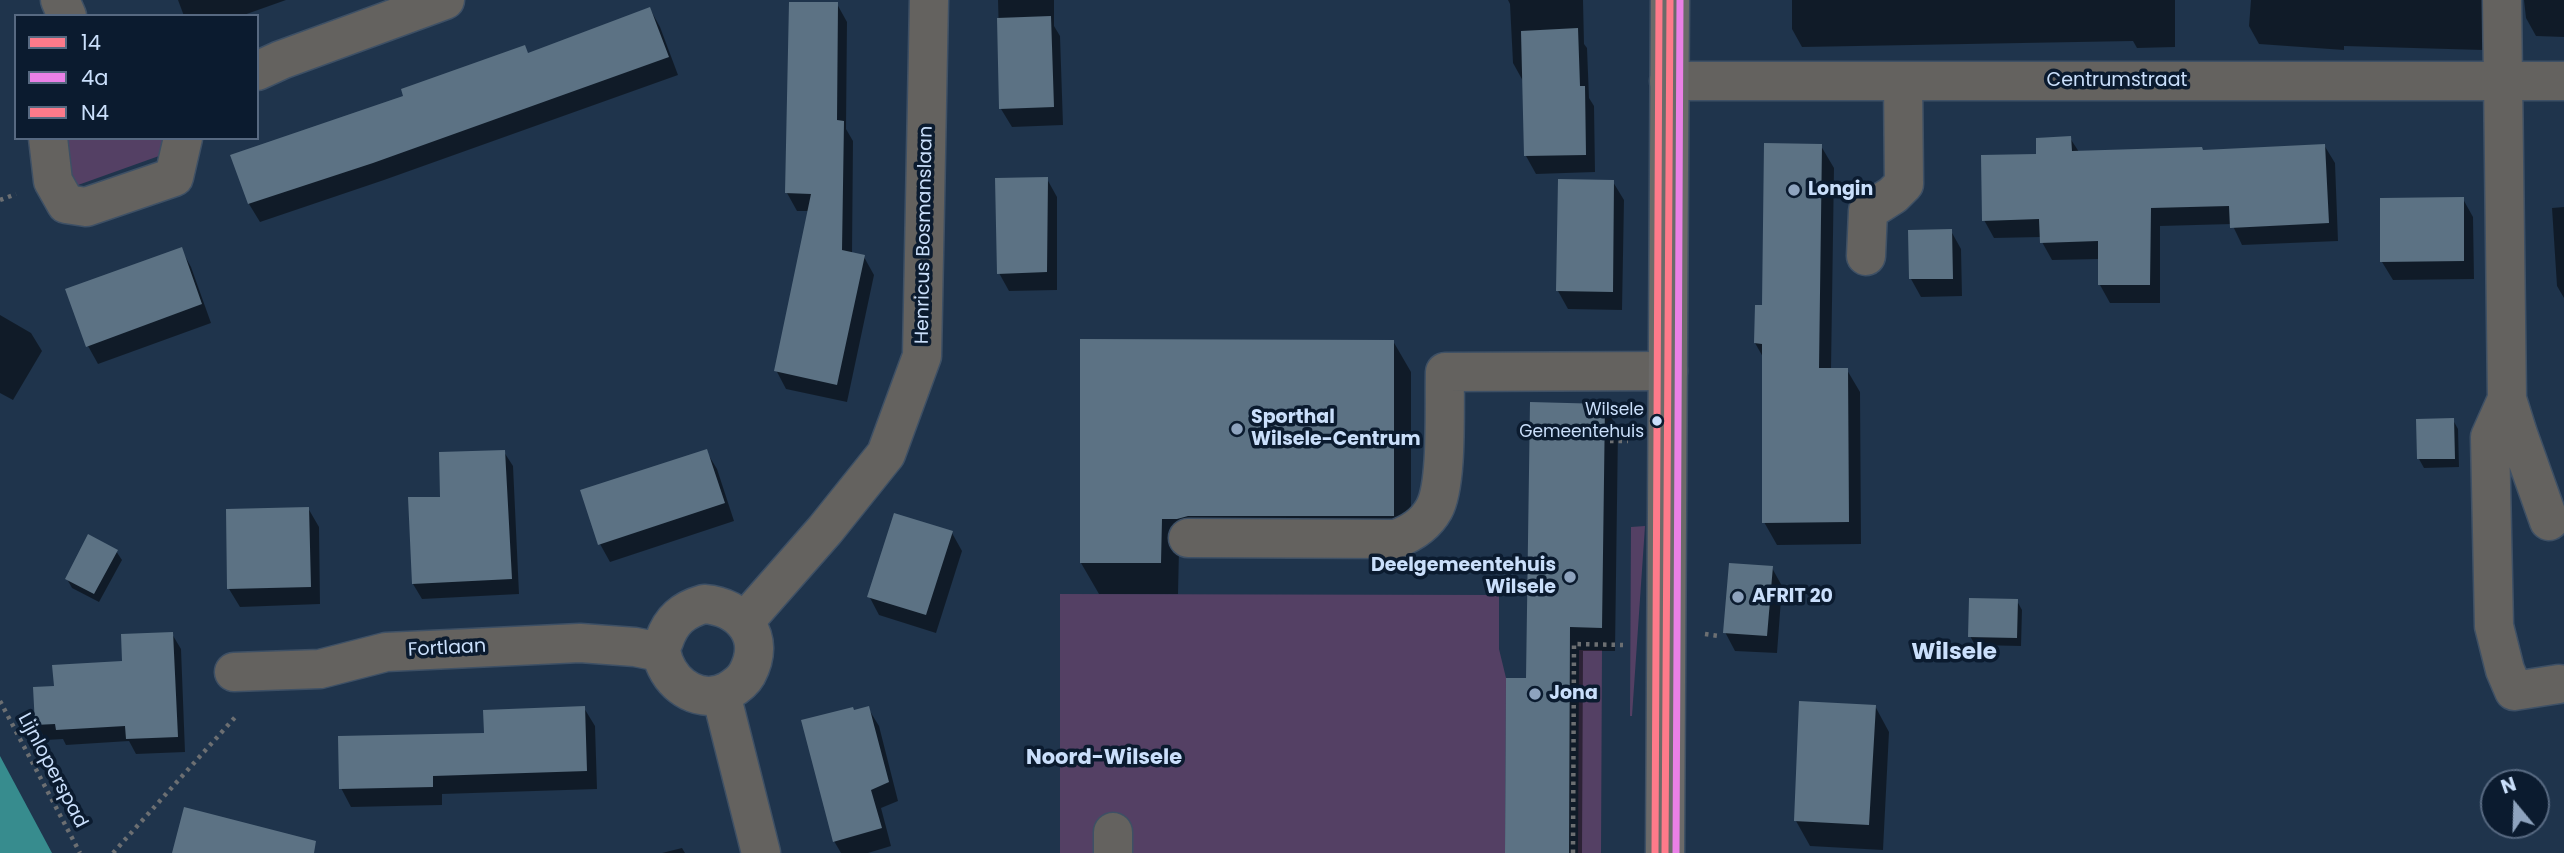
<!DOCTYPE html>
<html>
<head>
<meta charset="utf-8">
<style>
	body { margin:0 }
	#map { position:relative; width:2564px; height:853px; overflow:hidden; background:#1f344c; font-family:Poppins,sans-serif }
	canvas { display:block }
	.legend { position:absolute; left:14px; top:14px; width:245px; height:126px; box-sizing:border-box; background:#0b1b2f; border:2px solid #576981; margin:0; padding:9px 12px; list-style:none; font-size:21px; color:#cadffb }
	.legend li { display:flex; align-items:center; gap:14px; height:35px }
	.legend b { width:35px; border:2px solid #576981 }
	.north { position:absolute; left:2480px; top:769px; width:70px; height:70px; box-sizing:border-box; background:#0b1b2f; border:2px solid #576981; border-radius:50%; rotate:341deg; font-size:19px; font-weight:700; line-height:28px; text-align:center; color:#cadffb }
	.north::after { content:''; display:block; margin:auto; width:24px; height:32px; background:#8ea3be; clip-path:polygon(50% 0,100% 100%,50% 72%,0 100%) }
</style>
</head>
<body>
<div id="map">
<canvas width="2564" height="853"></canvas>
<ul class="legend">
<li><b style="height:9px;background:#fe7a8a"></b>14</li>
<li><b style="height:9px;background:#ea80e6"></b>4a</li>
<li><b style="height:9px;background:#fe7a8a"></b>N4</li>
</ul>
<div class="north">N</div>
</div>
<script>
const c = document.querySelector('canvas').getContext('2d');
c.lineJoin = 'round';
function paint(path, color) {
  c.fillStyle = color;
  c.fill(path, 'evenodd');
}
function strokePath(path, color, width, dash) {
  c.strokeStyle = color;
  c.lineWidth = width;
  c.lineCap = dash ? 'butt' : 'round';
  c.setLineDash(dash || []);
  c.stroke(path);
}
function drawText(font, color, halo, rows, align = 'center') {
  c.font = font + ' Poppins,sans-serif';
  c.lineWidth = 7;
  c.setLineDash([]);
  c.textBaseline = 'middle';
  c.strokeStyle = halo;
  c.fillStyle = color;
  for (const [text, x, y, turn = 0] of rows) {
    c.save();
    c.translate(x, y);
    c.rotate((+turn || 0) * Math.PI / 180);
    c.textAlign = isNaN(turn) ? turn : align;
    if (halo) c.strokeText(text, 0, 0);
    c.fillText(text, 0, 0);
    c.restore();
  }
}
const green = new Path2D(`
	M 64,138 L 163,138 L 159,156 L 78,185 L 71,181 Z
	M 1645,526 L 1632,716 L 1630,716 L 1631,527 Z
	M 1060,594 L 1499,595 L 1499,649 L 1506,678 L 1505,853 L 1060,853 Z
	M 1579,650 L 1602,650 L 1601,853 L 1578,853 Z`);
const water = new Path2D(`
	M 0,756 L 52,853 L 0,853 Z`);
const shadow = new Path2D(`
	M 178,0 L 286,0 L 241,16 L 184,16 Z
	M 998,0 L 1054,0 L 1054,26 L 1060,36 L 1063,125 L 1012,127 L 1001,109 Z
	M 1508,0 L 1583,0 L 1584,44 L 1587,48 L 1589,98 L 1594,106 L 1595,172 L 1536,174 L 1526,156 L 1523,81 L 1513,63 L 1510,4 Z
	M 1792,0 L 2175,0 L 2175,47 L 2137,48 L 2133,41 L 1802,47 L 1792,29 Z
	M 2251,0 L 2500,0 L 2483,35 L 2483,50 L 2344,46 L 2344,50 L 2259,44 L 2249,26 Z
	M 2524,0 L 2564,0 L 2564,37 L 2536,36 L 2526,18 Z
	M 837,4 L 847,22 L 846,129 L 853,141 L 852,254 L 864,257 L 874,275 L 847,402 L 786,389 L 776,370 L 810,211 L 797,211 L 787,193 Z
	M 650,9 L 660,27 L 678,75 L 384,180 L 260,222 L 249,204 L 233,156 L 528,55 Z
	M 2070,138 L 2079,152 L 2203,152 L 2324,145 L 2335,163 L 2338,241 L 2242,245 L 2232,224 L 2160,226 L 2160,303 L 2110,303 L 2100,285 L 2100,259 L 2052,260 L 2042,242 L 2041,237 L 1994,238 L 1984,220 L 2038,156 Z
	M 1821,146 L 1834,168 L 1831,370 L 1847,370 L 1860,392 L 1861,544 L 1777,545 L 1764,522 L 1763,357 L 1755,343 Z
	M 1047,179 L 1057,197 L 1057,290 L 1009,291 L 999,273 Z
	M 1613,182 L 1624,200 L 1622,310 L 1568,309 L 1558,291 Z
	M 2463,199 L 2473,217 L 2474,279 L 2393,280 L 2382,262 L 2381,200 Z
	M 2564,207 L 2564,298 L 2557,286 L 2552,208 Z
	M 1951,231 L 1961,249 L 1962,296 L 1921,297 L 1911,279 Z
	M 181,249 L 191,267 L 211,323 L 98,364 L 88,346 Z
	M 0,315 L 31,333 L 42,351 L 13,400 L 0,393 Z
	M 1393,341 L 1411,372 L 1411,547 L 1179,550 L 1178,594 L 1099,594 L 1081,563 Z
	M 1604,405 L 1618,429 L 1615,651 L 1583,651 L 1582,853 L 1506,853 L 1528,680 Z
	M 2453,420 L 2458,429 L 2459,467 L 2424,468 L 2419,459 Z
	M 706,451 L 717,469 L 734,521 L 610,562 L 600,544 L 582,492 Z
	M 504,452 L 513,466 L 519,594 L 422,599 L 413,584 L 410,499 L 442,499 Z
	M 308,508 L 319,527 L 320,604 L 240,607 L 229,589 Z
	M 952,533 L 962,551 L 936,633 L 879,615 L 869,596 Z
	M 116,551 L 122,560 L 99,602 L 72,588 L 67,579 Z
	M 1772,568 L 1782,586 L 1777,653 L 1735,651 L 1725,632 Z
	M 2017,601 L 2022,610 L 2021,646 L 1975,645 L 1970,636 Z
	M 172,634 L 181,649 L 185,752 L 136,754 L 129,741 L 66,745 L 63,739 L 46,740 L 37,725 L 35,689 L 55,688 L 124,663 Z
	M 1875,706 L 1889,732 L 1883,850 L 1810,846 L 1796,821 Z
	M 584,708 L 595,726 L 597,789 L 442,794 L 442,805 L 351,807 L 341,788 L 485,735 Z
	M 868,708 L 879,726 L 898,801 L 881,808 L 891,846 L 868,853 L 841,853 L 834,841 L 854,712 Z
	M 682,848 L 685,853 L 662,853 Z`);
const building = new Path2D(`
	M 789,2 L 838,2 L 837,120 L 844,121 L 842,250 L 865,255 L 837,385 L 774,371 L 811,194 L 785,193 Z
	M 650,7 L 669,57 L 373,163 L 248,204 L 230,155 L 403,96 L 401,89 L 525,45 L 528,53 Z
	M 1051,16 L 1054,107 L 999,109 L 997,18 Z
	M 1578,28 L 1580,86 L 1585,86 L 1586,155 L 1524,156 L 1521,31 Z
	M 2071,136 L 2072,151 L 2202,147 L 2203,150 L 2325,144 L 2329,223 L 2230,228 L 2229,206 L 2151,208 L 2150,285 L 2098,285 L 2098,241 L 2040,243 L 2039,219 L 1982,221 L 1981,155 L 2036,154 L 2036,138 Z
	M 1764,143 L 1822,144 L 1819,368 L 1848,368 L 1849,522 L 1762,523 L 1762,344 L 1754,343 L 1755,305 L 1762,305 Z
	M 1048,177 L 1047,272 L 997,274 L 995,178 Z
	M 1558,179 L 1614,180 L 1613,292 L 1556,291 Z
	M 2464,197 L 2464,261 L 2380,262 L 2380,198 Z
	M 1952,229 L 1953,279 L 1909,279 L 1908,230 Z
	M 182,247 L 202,304 L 86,347 L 65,289 Z
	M 1080,339 L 1394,340 L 1394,516 L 1188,516 L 1177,519 L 1162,519 L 1161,563 L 1080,563 Z
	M 1530,402 L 1605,404 L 1602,628 L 1570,627 L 1569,853 L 1505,853 L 1506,678 L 1526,678 Z
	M 2454,418 L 2455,459 L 2417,459 L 2416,419 Z
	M 707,449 L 725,503 L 598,545 L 580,490 Z
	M 505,450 L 512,579 L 412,584 L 408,497 L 440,497 L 439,452 Z
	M 309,507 L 311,587 L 227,589 L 226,509 Z
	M 894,513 L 953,531 L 926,615 L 867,597 Z
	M 88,534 L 118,550 L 94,594 L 65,579 Z
	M 1729,563 L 1773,566 L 1767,636 L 1723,633 Z
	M 1969,598 L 2018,599 L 2017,638 L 1968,637 Z
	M 173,632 L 178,737 L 126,739 L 125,726 L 56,730 L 55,724 L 35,725 L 33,687 L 54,686 L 52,665 L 122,661 L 121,634 Z
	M 1799,701 L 1876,705 L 1869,825 L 1794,821 Z
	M 585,706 L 587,771 L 433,776 L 433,787 L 339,789 L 338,736 L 484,733 L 483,710 Z
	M 869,706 L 889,782 L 871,790 L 882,828 L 833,842 L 801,720 L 853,707 L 854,710 Z
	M 184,807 L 316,841 L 314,853 L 172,853 Z`);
const path = new Path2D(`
	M 0,200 L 16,194
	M 1610,441 L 1628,441
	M 1705,634 L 1719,636
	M 0,701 L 80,853
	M 113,853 L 238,714
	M 1573,853 L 1574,644 L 1623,645`);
const minor = new Path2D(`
	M 60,0 L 67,16
	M 2502,0 L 2507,399 L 2518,434 L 2549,521
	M 257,71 L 281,60 L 445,0
	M 1669,81 L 2564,81
	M 48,138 L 53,181 L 66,204 L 86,207 L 174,177 L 183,138
	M 1866,256 L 1868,211 L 1893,195 L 1904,184 L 1903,81
	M 2507,399 L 2490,437 L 2494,626 L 2505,670 L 2514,691 L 2559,684
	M 1188,538 L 1396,539 C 1412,533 1425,525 1434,509 C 1448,484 1444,405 1445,372 L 1668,371
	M 704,604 C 742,607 767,637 747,674 C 743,681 735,687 728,691 C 701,705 674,687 664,662 C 664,661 661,652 661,652 C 660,648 662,645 664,641 C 671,620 683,610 704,604 Z
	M 745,621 L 825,530 L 886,454 L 922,356 L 929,0
	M 234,672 L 320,669 L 386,652 L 580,643 L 635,647 L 660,652
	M 721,694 L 761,853
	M 1113,853 L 1113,832`);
const major = new Path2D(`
	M 1665,853 L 1670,0`);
const bus1 = new Path2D(`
	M 1665,853 L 1670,0`);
const bus2 = new Path2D(`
	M 1676,853 L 1680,0`);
const bus3 = new Path2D(`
	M 1655,853 L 1659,0`);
const markers = [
	[1794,190,7,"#8ea3be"],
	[1657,421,6,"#cadffb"],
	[1237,429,7,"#8ea3be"],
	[1570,577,7,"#8ea3be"],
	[1738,597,7,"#8ea3be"],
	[1535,694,7,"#8ea3be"]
];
const busNames = [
	["Wilsele",1644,411],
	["Gemeentehuis",1644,433]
];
const streetNames = [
	["Centrumstraat",2117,81],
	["Henricus Bosmanslaan",925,235,-89],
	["Fortlaan",447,649,-3],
	["Lijnloperspad",52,771,62]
];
const poiNames = [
	["Longin",1808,190],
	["Sporthal",1251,418],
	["Wilsele-Centrum",1251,440],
	["Deelgemeentehuis",1556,566,"right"],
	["Wilsele",1556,588,"right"],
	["AFRIT 20",1752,597],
	["Jona",1549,694]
];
const neighbourhoodNames = [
	["Noord-Wilsele",1104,759]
];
const quarterNames = [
	["Wilsele",1954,653]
];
paint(green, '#544064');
paint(water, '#378c8e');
paint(shadow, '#0007');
paint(building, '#5c7284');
strokePath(minor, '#3e5065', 41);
strokePath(major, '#3e5065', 41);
strokePath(path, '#6c6f72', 4.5, [3.5, 5]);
strokePath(minor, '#64625f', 38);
strokePath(major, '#6b6a69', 38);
strokePath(bus1, '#fe7a8a', 7);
strokePath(bus2, '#ea80e6', 7);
strokePath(bus3, '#fe7a8a', 7);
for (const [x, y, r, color] of markers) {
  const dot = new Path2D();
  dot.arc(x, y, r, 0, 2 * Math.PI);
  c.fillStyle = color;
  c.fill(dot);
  strokePath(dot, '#0b1b2f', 2.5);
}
drawText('17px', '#cadffb', '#0b1b2f', busNames, 'right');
drawText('19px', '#cadffb', '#0b1b2f', streetNames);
drawText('bold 19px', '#cadffb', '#0b1b2f', poiNames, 'left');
drawText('bold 21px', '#cadffb', '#0b1b2f', neighbourhoodNames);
drawText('bold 23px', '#cadffb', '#0b1b2f', quarterNames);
</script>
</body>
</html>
